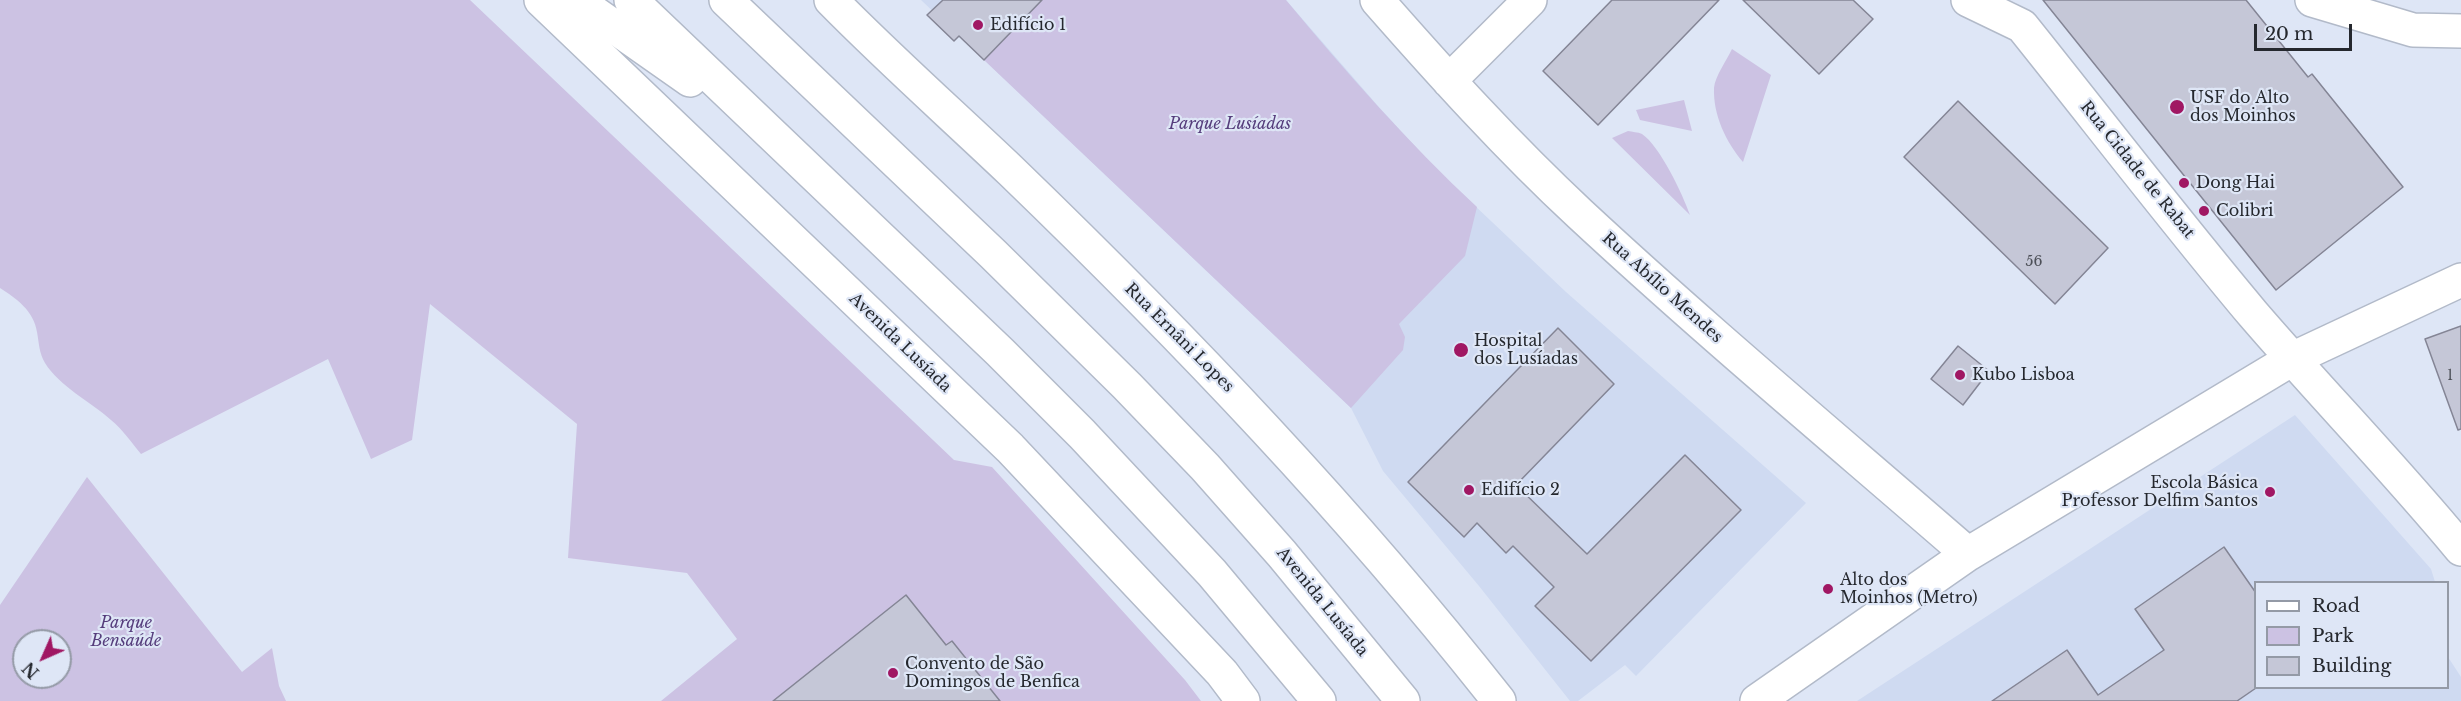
<!DOCTYPE html>
<html>
<head>
<meta charset="utf-8">
<style>
	body { margin:0 }
	#map { position:relative; width:2461px; height:701px; overflow:hidden; background:#dee6f6; font-family:"Libre Baskerville",serif }
	canvas { display:block }
	.legend { position:absolute; left:2254px; top:581px; width:195px; height:108px; box-sizing:border-box; background:#dee6f6; border:2px solid #949aa6; margin:0; padding:8px 10px; list-style:none; font-size:18px; color:#25282e }
	.legend li { display:flex; align-items:center; gap:12px; height:30px }
	.legend b { width:30px; border:2px solid #949aa6 }
	.north { position:absolute; left:12px; top:629px; width:60px; height:60px; box-sizing:border-box; background:#dee6f6; border:2px solid #949aa6; border-radius:50%; rotate:225deg; font-size:16px; font-weight:700; line-height:24px; text-align:center; color:#25282e }
	.north::after { content:''; display:block; margin:auto; width:21px; height:27px; background:#a01763; clip-path:polygon(50% 0,100% 100%,50% 72%,0 100%) }
	.scale { position:absolute; left:2254px; top:24px; width:98px; height:27px; box-sizing:border-box; border:3px solid #25282e; border-top:0; padding-left:8px; font-size:18px; line-height:21px; white-space:nowrap; color:#25282e; -webkit-text-stroke:4px #dee6f6; paint-order:stroke }
</style>
</head>
<body>
<div id="map">
<canvas width="2461" height="701"></canvas>
<ul class="legend">
<li><b style="height:8px;background:#fff"></b>Road</li>
<li><b style="height:16px;background:#ccc2e3"></b>Park</li>
<li><b style="height:16px;background:#c5c7d7"></b>Building</li>
</ul>
<div class="north">N</div>
<div class="scale">20 m</div>
</div>
<script>
const c = document.querySelector('canvas').getContext('2d');
c.lineJoin = 'round';
function paint(path, color) {
  c.fillStyle = color;
  c.fill(path, 'evenodd');
}
function strokePath(path, color, width, dash) {
  c.strokeStyle = color;
  c.lineWidth = width;
  c.lineCap = dash ? 'butt' : 'round';
  c.setLineDash(dash || []);
  c.stroke(path);
}
function drawText(font, color, halo, rows, align = 'center') {
  c.font = font + ' "Libre Baskerville",serif';
  c.lineWidth = 4.5;
  c.setLineDash([]);
  c.textBaseline = 'middle';
  c.strokeStyle = halo;
  c.fillStyle = color;
  for (const [text, x, y, turn = 0] of rows) {
    c.save();
    c.translate(x, y);
    c.rotate((+turn || 0) * Math.PI / 180);
    c.textAlign = isNaN(turn) ? turn : align;
    if (halo) c.strokeText(text, 0, 0);
    c.fillText(text, 0, 0);
    c.restore();
  }
}
const built = new Path2D(`
	M 921,0 L 1286,0 L 1378,106 L 1435,168 L 1566,292 L 1806,503 L 1636,676 L 1625,665 L 1578,701 L 1570,701 L 1479,586 L 1383,471 L 1351,408 Z
	M 2295,415 L 2431,569 L 2435,582 L 2256,582 L 2256,688 L 2448,688 L 2448,657 L 2461,677 L 2461,701 L 1857,701 Z`);
const green = new Path2D(`
	M 0,0 L 470,0 L 954,460 L 992,467 L 1185,680 L 1201,701 L 1000,701 L 952,641 L 946,645 L 906,596 L 773,701 L 661,701 L 737,639 L 687,573 L 568,558 L 577,424 L 430,304 L 412,440 L 371,459 L 328,359 L 141,454 C 131,442 123,430 111,420 C 90,401 60,387 45,363 C 39,353 39,343 37,332 C 34,311 16,298 0,288 Z
	M 1042,0 L 1286,0 C 1346,72 1408,143 1477,207 L 1465,256 L 1399,324 L 1405,337 L 1403,350 L 1351,408 L 984,60 Z
	M 1732,49 L 1771,75 L 1743,162 C 1726,142 1713,115 1714,88 C 1715,76 1727,60 1732,49 Z
	M 1684,100 L 1692,131 L 1640,120 L 1636,110 Z
	M 1628,131 C 1632,132 1638,132 1642,134 C 1660,146 1683,195 1690,215 L 1612,138 Z
	M 87,477 L 242,672 L 272,648 L 279,686 L 286,701 L 0,701 L 0,605 ZM 24,641 L 60,641 L 60,677 L 24,677 Z`);
const building = new Path2D(`
	M 943,0 L 1042,0 L 984,60 L 959,36 L 954,41 L 927,15 Z
	M 1612,0 L 1719,0 L 1598,125 L 1543,71 Z
	M 1743,0 L 1853,0 L 1873,19 L 1819,74 Z
	M 2043,0 L 2246,0 L 2308,77 L 2312,74 L 2403,187 L 2276,290 Z
	M 1958,101 L 2108,248 L 2055,304 L 1904,157 Z
	M 2461,326 L 2461,429 L 2458,430 L 2425,339 Z
	M 1558,328 L 1614,384 L 1516,485 L 1587,554 L 1685,455 L 1741,510 L 1591,661 L 1535,606 L 1554,587 L 1513,546 L 1506,553 L 1477,523 L 1464,537 L 1408,482 Z
	M 1958,346 L 1989,371 L 1963,405 L 1931,379 Z
	M 2224,547 L 2256,593 L 2256,688 L 2237,701 L 1992,701 L 2067,650 L 2098,695 L 2164,650 L 2135,609 Z
	M 906,595 L 946,645 L 952,641 L 1000,701 L 773,701 Z`);
const street = new Path2D(`
	M 541,0 L 1010,448 L 1222,673 L 1243,701
	M 831,0 C 889,59 951,114 1011,171 C 1184,338 1350,512 1499,701
	M 1377,0 C 1442,74 1508,147 1580,214 C 1706,331 1838,441 1968,554
	M 1968,0 L 2022,26 C 2099,122 2174,220 2253,314 C 2321,393 2394,468 2461,549
	M 2312,0 L 2413,30 L 2461,31
	M 1449,81 L 1530,0
	M 1757,701 L 1968,554 L 2292,359 L 2461,280`);
const primary = new Path2D(`
	M 576,0 L 690,80
	M 631,0 L 1000,352 L 1082,434 L 1212,573 L 1319,701
	M 726,0 L 993,254 L 1127,386 L 1205,467 L 1282,554 L 1403,701`);
const markers = [
	[978,25,6,"#a01763"],
	[2177,107,8,"#a01763"],
	[2184,183,6,"#a01763"],
	[2204,211,6,"#a01763"],
	[1461,350,8,"#a01763"],
	[1960,375,6,"#a01763"],
	[1469,490,6,"#a01763"],
	[2270,492,6,"#a01763"],
	[1828,589,6,"#a01763"],
	[893,673,6,"#a01763"]
];
const numberNames = [
	["56",2034,262],
	["1",2450,376]
];
const poiNames = [
	["Edifício 1",990,25],
	["USF do Alto",2190,98],
	["dos Moinhos",2190,116],
	["Dong Hai",2196,183],
	["Colibri",2216,211],
	["Hospital",1474,341],
	["dos Lusíadas",1474,359],
	["Kubo Lisboa",1972,375],
	["Escola Básica",2258,483,"right"],
	["Professor Delfim Santos",2258,501,"right"],
	["Edifício 2",1481,490],
	["Alto dos",1840,580],
	["Moinhos (Metro)",1840,598],
	["Convento de São",905,664],
	["Domingos de Benfica",905,682]
];
const parkNames = [
	["Parque Lusíadas",1230,124],
	["Parque",126,623],
	["Bensaúde",126,641]
];
const streetNames = [
	["Rua Cidade de Rabat",2137,170,51],
	["Rua Abílio Mendes",1662,288,42],
	["Rua Ernâni Lopes",1179,338,45],
	["Avenida Lusíada",900,343,44],
	["Avenida Lusíada",1322,602,51]
];
paint(built, '#cfdaf1');
paint(green, '#ccc2e3');
paint(building, '#c5c7d7');
strokePath(building, '#848595', 1.5);
strokePath(street, '#b2bac9', 36);
strokePath(primary, '#b2bac9', 36);
strokePath(street, '#fff', 33);
strokePath(primary, '#fff', 33);
for (const [x, y, r, color] of markers) {
  const dot = new Path2D();
  dot.arc(x, y, r, 0, 2 * Math.PI);
  c.fillStyle = color;
  c.fill(dot);
  strokePath(dot, '#dee6f6', 2);
}
drawText('14px', '#4d5058', null, numberNames);
drawText('16px', '#25282e', '#dee6f6', poiNames, 'left');
drawText('italic 16px', '#553d7c', '#dee6f6', parkNames);
drawText('16px', '#25282e', '#dee6f6', streetNames);
</script>
</body>
</html>
